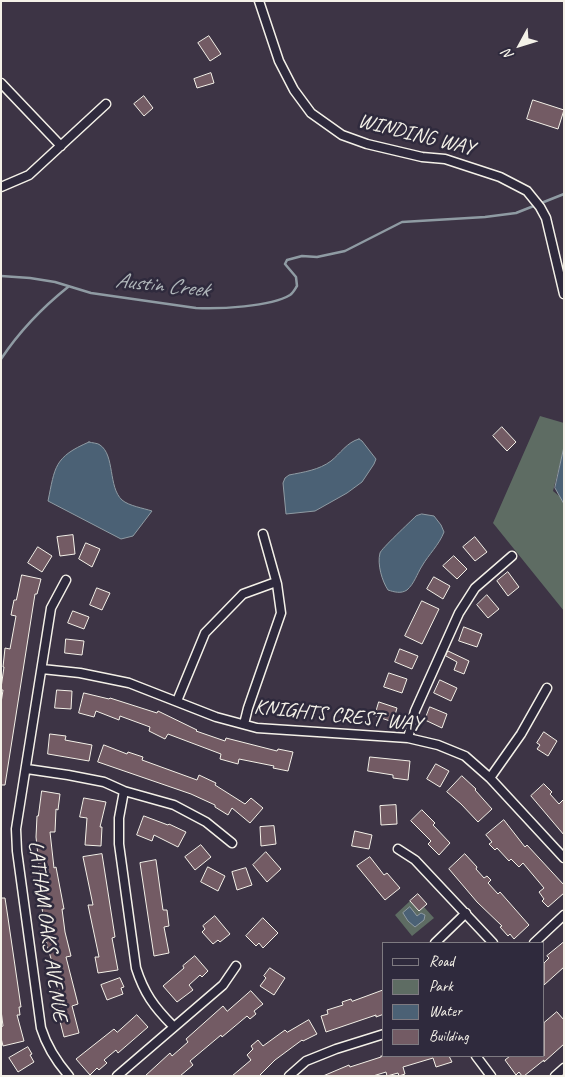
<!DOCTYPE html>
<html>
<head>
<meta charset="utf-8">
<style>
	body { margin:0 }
	#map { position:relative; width:565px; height:1077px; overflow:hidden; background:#3d3445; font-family:Caveat,sans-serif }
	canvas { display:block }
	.frame { position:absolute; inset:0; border:2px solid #f4f1e8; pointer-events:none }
	.legend { position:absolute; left:382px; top:942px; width:162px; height:115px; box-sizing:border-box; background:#2f2a3d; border:1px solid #7e7a81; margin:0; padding:6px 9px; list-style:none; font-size:15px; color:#f4f1e8 }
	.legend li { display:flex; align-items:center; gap:10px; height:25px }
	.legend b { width:25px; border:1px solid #7e7a81 }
	.north { position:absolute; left:495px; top:20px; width:50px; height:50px; -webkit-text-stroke:4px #2f2a3d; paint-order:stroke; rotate:231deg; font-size:14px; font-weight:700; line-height:20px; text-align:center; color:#f4f1e8 }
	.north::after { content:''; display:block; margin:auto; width:18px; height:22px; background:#f4f1e8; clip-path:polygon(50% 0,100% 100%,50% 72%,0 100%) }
</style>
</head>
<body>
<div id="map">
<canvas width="565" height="1077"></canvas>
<div class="frame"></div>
<ul class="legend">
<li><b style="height:6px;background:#2f2a3d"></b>Road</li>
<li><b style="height:14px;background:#5e6c63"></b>Park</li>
<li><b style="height:14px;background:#4b6175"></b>Water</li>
<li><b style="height:14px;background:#735b64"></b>Building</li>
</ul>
<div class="north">N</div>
</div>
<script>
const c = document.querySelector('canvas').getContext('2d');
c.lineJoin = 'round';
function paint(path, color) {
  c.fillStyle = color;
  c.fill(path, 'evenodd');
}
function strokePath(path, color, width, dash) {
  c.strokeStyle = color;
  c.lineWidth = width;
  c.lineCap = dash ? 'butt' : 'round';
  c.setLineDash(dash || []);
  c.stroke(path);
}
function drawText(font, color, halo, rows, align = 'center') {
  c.font = font + ' Caveat,sans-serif';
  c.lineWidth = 5;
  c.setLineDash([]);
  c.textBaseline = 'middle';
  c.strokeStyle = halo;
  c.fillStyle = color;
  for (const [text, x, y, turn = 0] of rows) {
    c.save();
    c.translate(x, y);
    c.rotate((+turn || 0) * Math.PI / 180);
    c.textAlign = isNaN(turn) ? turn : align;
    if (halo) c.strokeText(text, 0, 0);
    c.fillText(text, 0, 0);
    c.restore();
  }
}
const green = new Path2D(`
	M 540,416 L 564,423 L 564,448 L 553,491 L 564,500 L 564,611 L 493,523 Z
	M 410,901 L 419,911 L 424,907 L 434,918 L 412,936 L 395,915 Z`);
const water = new Path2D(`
	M 359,439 L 362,441 L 376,459 L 374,464 L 362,482 L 347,493 L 315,511 L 286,514 L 283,483 L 285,478 L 289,475 C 304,472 319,470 331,461 C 340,454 347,442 359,439 Z
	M 89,442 C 92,443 98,443 100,445 C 115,455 108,487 122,500 C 129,506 143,508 152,511 L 133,536 L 121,539 L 48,501 C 55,467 54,457 89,442 Z
	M 564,447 L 564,504 L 555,488 Z
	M 422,514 L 434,516 L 441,525 L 444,532 C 439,545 429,554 422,566 C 417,574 414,584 407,590 C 401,594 394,592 388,590 C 382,581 377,564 380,553 C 381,549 410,522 416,516 Z
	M 410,907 L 417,916 L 421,913 L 425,915 L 424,920 L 415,927 L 408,921 L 403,913 Z`);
const stream = new Path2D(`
	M 1,276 L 30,278 L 55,282 L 91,293 L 196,308 C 219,309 270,307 290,295 C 293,293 295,289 297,286 L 296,277 L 285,264 L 287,260 L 302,256 L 317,257 L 345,251 L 402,222 L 485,217 L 516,213 L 564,194
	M 1,359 C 19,332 43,307 68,287`);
const building = new Path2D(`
	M 209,36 L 221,54 L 210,61 L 198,43 Z
	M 211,73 L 214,83 L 197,88 L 194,79 Z
	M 144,96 L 153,108 L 144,116 L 134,104 Z
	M 533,100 L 564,110 L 558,129 L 527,119 Z
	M 502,427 L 516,442 L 507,451 L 493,436 Z
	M 73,535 L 75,554 L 60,556 L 57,537 Z
	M 475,537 L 487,552 L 475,561 L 463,547 Z
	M 86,543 L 100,549 L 92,567 L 79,559 Z
	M 38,547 L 52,556 L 42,572 L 28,563 Z
	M 454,556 L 467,569 L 457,579 L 443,566 Z
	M 508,572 L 519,587 L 508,596 L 497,581 Z
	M 22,575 L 41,579 L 37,594 L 35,594 L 5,785 L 1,785 L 1,703 L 3,690 L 1,690 L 1,688 L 4,667 L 3,667 L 5,648 L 10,649 L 16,616 L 11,615 L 14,600 L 16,600 Z
	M 434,577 L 450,586 L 443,599 L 427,589 Z
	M 97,588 L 110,593 L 102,610 L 90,605 Z
	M 487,595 L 499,609 L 488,618 L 477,605 Z
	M 422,601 L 439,609 L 422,644 L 405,636 Z
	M 73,611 L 89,617 L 84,629 L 68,623 Z
	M 464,627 L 482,634 L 477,647 L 459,641 Z
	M 66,639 L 84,641 L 82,655 L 65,653 Z
	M 400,649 L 418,656 L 412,669 L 395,662 Z
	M 448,651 L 469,661 L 464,674 L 454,670 L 457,662 L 446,656 Z
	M 389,673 L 407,679 L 402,693 L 384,687 Z
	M 440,680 L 457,688 L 451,701 L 434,693 Z
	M 57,690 L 72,691 L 71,709 L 55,708 Z
	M 84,693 L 109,699 L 110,698 L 157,713 L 158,711 L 197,730 L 196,731 L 225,741 L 226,738 L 277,751 L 278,749 L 293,752 L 288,771 L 273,768 L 274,766 L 239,759 L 238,764 L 220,759 L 221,754 L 168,734 L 165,739 L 149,731 L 150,727 L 120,716 L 119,720 L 96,711 L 94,717 L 79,713 Z
	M 379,702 L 397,708 L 393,722 L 375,716 Z
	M 430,707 L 447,714 L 442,728 L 425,720 Z
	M 544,732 L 557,741 L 548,756 L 537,749 L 540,745 L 537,743 Z
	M 50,734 L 66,736 L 65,740 L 92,745 L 89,761 L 48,754 Z
	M 104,745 L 127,754 L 128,752 L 143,757 L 142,760 L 197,780 L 199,775 L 216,783 L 215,785 L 245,804 L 251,798 L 263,808 L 250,823 L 232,808 L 228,815 L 215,807 L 215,805 L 191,794 L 98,762 Z
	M 370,757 L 410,761 L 408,780 L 393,778 L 393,775 L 368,771 Z
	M 436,764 L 449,771 L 440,787 L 427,779 Z
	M 462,776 L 476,789 L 475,790 L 492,809 L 478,822 L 461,804 L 447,792 Z
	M 544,784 L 552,792 L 550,794 L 559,804 L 564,799 L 564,835 L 531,796 Z
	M 42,791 L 60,794 L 58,810 L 56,809 L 55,832 L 50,832 L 54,868 L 56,867 L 64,909 L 62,909 L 65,932 L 71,956 L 66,957 L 78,1004 L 72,1006 L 79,1033 L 64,1037 L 53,994 L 57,993 L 51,970 L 54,969 L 47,945 L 40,893 L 42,893 L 36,837 L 37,816 L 38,816 Z
	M 84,798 L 106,802 L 100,827 L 102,827 L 101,846 L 85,845 L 87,818 L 80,817 Z
	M 396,805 L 397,824 L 381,825 L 380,806 Z
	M 422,810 L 435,823 L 433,825 L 450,843 L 439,855 L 428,844 L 431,841 L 411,821 Z
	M 144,816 L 168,825 L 169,824 L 186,832 L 178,847 L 154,835 L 152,841 L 137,835 Z
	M 504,820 L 525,847 L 527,845 L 564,885 L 564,893 L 548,907 L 542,901 L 544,899 L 539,892 L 544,888 L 523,863 L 519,867 L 511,859 L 509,861 L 497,848 L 495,850 L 489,844 L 492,842 L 486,835 Z
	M 274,826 L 276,844 L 261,846 L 260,827 Z
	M 355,831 L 372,835 L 369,849 L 352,846 Z
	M 201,845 L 211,857 L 195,870 L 185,857 Z
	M 266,852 L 281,869 L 267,882 L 253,865 Z
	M 102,854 L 115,937 L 112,938 L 118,970 L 98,973 L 95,957 L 99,957 L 88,905 L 93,905 L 83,857 Z
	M 465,854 L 477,867 L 476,869 L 484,878 L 487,876 L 491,880 L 488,883 L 498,894 L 500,892 L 529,925 L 514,939 L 510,934 L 508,936 L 500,927 L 502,926 L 477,902 L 449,869 Z
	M 370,857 L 384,875 L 387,873 L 400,888 L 385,900 L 357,866 Z
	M 156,860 L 163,910 L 167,910 L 169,926 L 164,927 L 169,953 L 154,956 L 140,863 Z
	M 208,867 L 225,876 L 218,891 L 201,882 Z
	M 246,868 L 252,885 L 237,890 L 232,872 Z
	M 418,894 L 427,904 L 419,911 L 410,901 Z
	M 1,898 L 5,898 L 8,918 L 21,1007 L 19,1007 L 20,1015 L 17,1015 L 24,1041 L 3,1046 L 1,1038 L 1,1027 L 3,1026 L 1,1010 Z
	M 215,916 L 230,934 L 220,942 L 218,940 L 213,944 L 202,932 L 205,929 L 203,926 Z
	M 263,918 L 278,933 L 263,948 L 259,943 L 256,946 L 246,936 Z
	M 564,942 L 564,967 L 544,985 L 544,963 L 549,958 L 547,956 Z
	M 195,956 L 208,971 L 202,977 L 200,975 L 189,985 L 193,990 L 177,1002 L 163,986 L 184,968 L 183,966 Z
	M 270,968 L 285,978 L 274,995 L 260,986 L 266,978 L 264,976 Z
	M 120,978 L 124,987 L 121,988 L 123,994 L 107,1000 L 101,985 Z
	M 384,990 L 384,1014 L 376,1017 L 376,1015 L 326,1032 L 321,1016 L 328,1014 L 327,1010 L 343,1005 L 342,1002 L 351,999 L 352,1001 Z
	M 251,991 L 263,1004 L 254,1011 L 256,1014 L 250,1019 L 247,1016 L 222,1037 L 221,1035 L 190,1061 L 193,1065 L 180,1076 L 145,1076 L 170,1053 L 172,1056 L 188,1042 L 186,1039 L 223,1006 L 227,1011 Z
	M 557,1012 L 564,1020 L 564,1044 L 544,1062 L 544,1060 L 524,1076 L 522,1076 L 519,1072 L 516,1075 L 505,1060 L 510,1056 L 544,1056 L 544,1023 Z
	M 137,1015 L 148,1027 L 118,1053 L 116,1050 L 104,1060 L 107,1063 L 99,1070 L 97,1068 L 90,1075 L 76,1059 L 114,1029 L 117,1032 Z
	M 309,1020 L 317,1034 L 303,1041 L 302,1040 L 275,1060 L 259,1076 L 232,1076 L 251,1060 L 247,1055 L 253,1049 L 251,1046 L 258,1040 L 263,1046 L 285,1030 L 287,1032 Z
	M 28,1047 L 32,1054 L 30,1055 L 34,1062 L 18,1072 L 9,1058 Z
	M 381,1056 L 449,1056 L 452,1062 L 436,1067 L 433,1058 L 403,1067 L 405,1074 L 399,1076 L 398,1073 L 387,1076 L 386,1072 L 373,1076 L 323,1076 L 349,1065 L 350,1067 L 381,1057 Z`);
const minor = new Path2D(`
	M 259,1 L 279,61 L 294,90 L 311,113 L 342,135 L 367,144 L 422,157 L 445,159 L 500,177 L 527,191 L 540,207 L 546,218 L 564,294
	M 1,83 L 61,146
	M 1,187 L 29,175 L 106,104
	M 66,580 L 51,608 L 16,829 L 17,851 L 41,1028 C 47,1047 56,1061 69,1076
	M 42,669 L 80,673 L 129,683 L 216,717 L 257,728 L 408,738 L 438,745 L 465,756 L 490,778 L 564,858
	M 177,701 L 205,633 L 243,594 L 276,582
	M 244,724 L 248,708 L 281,613 L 277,584 L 263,534
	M 408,738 L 415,711 L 459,613 L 475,588 L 512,556
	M 27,769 L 68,775 L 104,782 L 124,791 L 174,805 L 206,822 L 232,843
	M 490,778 L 521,734 L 547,688
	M 124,791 L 119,818 L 119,844 L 136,968 C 144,993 154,1007 173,1026
	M 398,849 L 415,860 L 493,943
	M 435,943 L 466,913
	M 534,943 L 564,915
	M 476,1056 L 491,1076
	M 117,1076 L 223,985 L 236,966
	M 289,1076 L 306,1061 L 336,1049 L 384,1034
	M 555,1076 L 564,1068`);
const streetNames = [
	["WINDING WAY",416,135,14],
	["KNIGHTS CREST WAY",338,716,6],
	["LATHAM OAKS AVENUE",47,931,82]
];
const waterNames = [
	["Austin Creek",162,286,6]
];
paint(green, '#5e6c63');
paint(water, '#4b6175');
strokePath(water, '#8f9ba3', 1);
strokePath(stream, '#8f9ba3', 2.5);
paint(building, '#735b64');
strokePath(building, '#f4f1e8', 1);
strokePath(minor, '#f4f1e8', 11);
strokePath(minor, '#2f2a3d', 8);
drawText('21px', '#f4f1e8', '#2f2a3d', streetNames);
drawText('italic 22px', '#b0b7ba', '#2f2a3d', waterNames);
</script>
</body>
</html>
